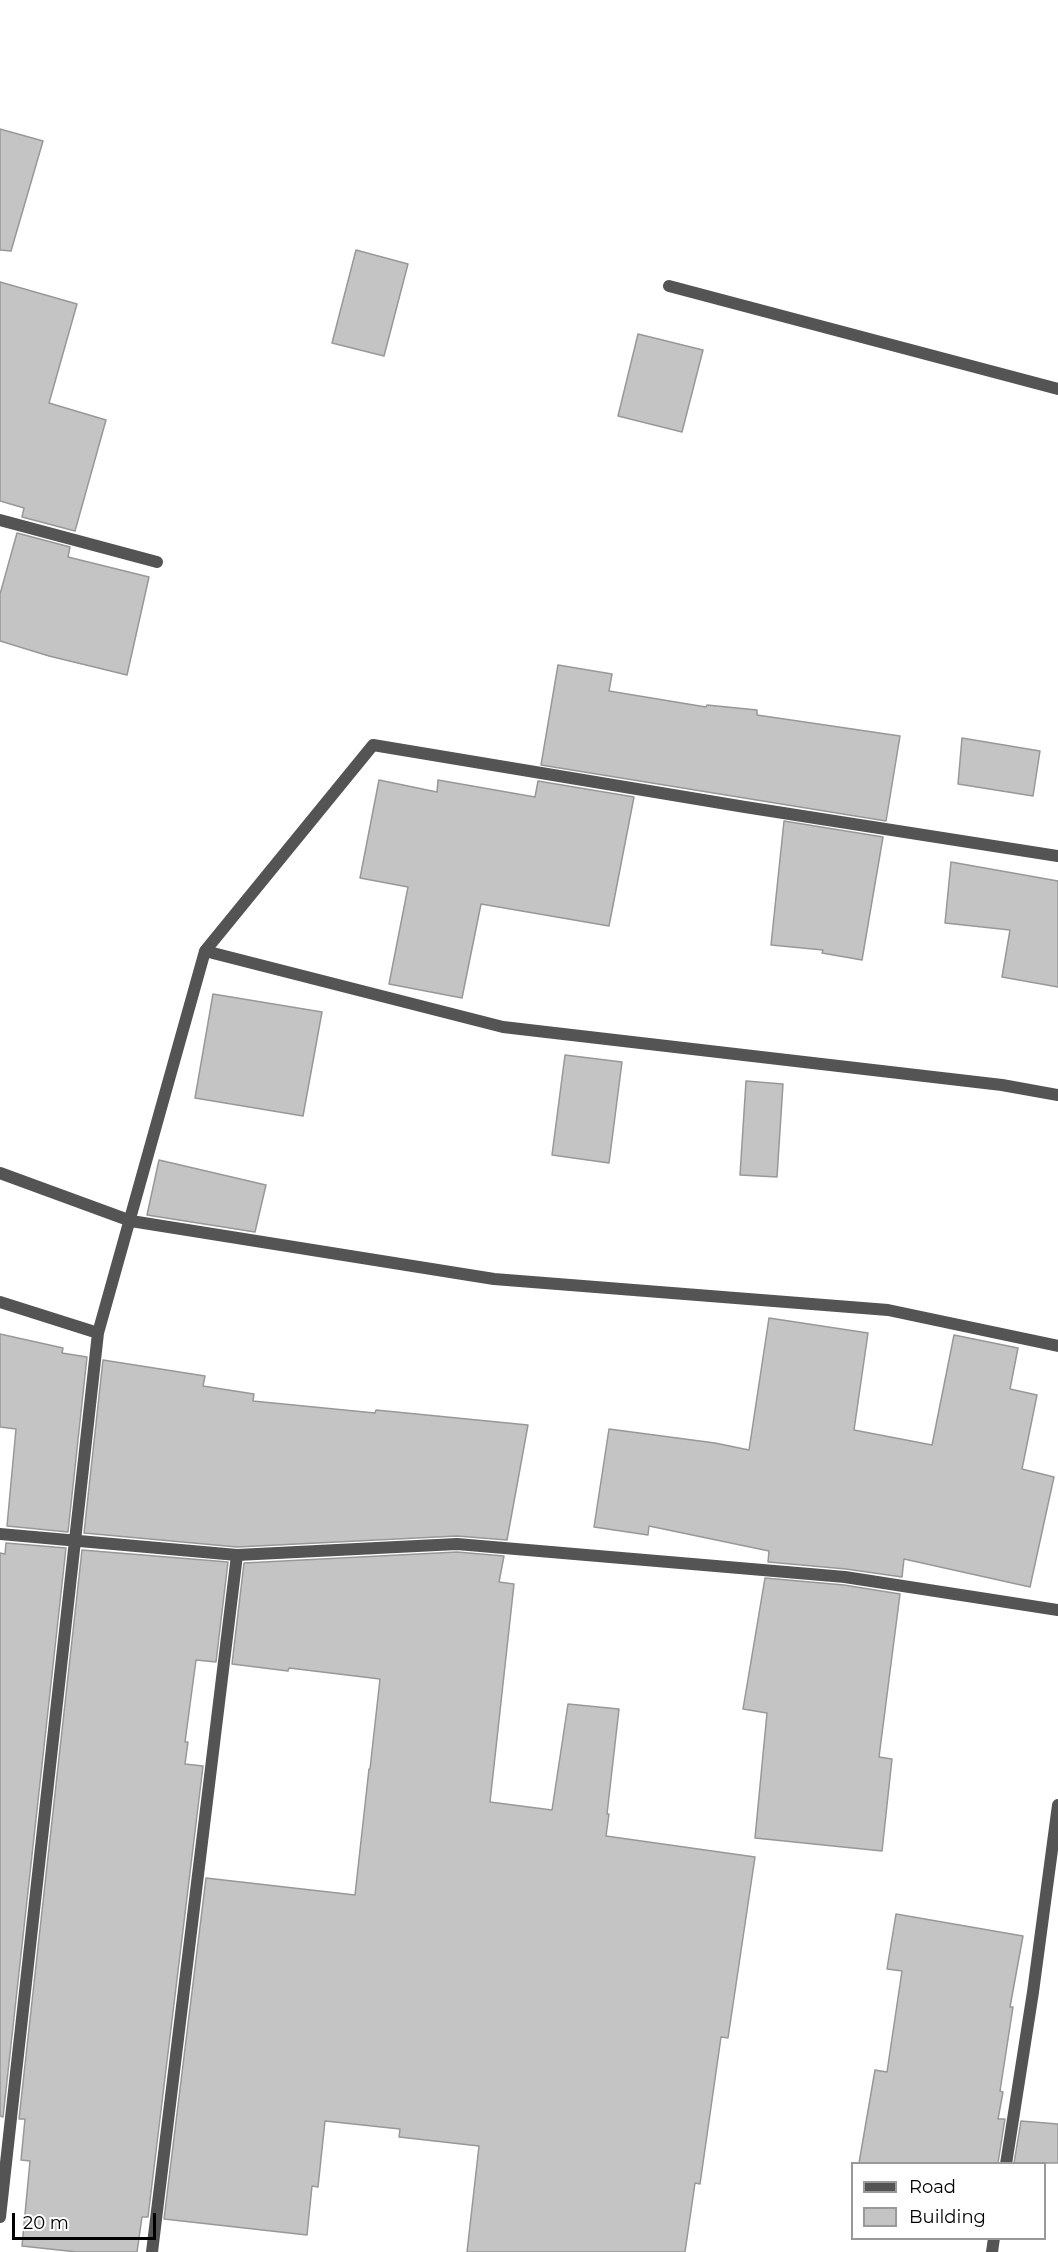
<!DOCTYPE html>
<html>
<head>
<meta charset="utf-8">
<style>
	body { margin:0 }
	#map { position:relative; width:1058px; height:2252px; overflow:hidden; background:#fff; font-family:Montserrat,sans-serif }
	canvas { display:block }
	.legend { position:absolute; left:851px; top:2162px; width:195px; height:78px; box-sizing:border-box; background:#fff; border:2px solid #999; margin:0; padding:8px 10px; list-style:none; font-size:18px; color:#000 }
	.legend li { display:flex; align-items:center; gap:12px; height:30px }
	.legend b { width:30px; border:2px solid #999 }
	.scale { position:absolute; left:12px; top:2213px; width:144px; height:27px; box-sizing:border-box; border:3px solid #000; border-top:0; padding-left:8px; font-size:18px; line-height:21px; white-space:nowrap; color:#000; -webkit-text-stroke:4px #fff; paint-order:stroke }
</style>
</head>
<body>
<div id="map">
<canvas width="1058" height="2252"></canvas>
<ul class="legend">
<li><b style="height:8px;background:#545454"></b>Road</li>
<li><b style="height:16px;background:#c4c4c4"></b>Building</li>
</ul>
<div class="scale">20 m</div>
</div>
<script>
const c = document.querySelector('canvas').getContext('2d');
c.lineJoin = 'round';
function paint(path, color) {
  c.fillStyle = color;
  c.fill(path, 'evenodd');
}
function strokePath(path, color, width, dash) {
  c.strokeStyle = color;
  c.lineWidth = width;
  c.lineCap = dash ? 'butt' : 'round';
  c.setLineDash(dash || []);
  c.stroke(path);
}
const building = new Path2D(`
	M 0,129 L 43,141 L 11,251 L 0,250 Z
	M 356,250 L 408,264 L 384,356 L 332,343 Z
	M 0,282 L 77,304 L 49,403 L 106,420 L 75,531 L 22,517 L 24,508 L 0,501 Z
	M 638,334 L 703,350 L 682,432 L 618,416 Z
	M 17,533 L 70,547 L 68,557 L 149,577 L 127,675 L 49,656 L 0,641 L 0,594 Z
	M 558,665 L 612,674 L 609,691 L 706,707 L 707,705 L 757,710 L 757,715 L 900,736 L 886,821 L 541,765 Z
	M 962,738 L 1040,751 L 1033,796 L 958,784 Z
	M 379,780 L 437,792 L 438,780 L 535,797 L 538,781 L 634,797 L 609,926 L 481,904 L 462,998 L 389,984 L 408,887 L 360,878 Z
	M 784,821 L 883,837 L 862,960 L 822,953 L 823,950 L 771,945 Z
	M 951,862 L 1058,881 L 1058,987 L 1002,977 L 1010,930 L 945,923 Z
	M 213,994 L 322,1012 L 303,1116 L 195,1098 Z
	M 565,1055 L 622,1062 L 609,1163 L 552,1155 Z
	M 746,1081 L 783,1084 L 777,1177 L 740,1175 Z
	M 159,1160 L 266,1185 L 255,1232 L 147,1215 Z
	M 769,1318 L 868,1333 L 854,1430 L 932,1445 L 954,1335 L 1018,1348 L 1010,1389 L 1037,1395 L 1022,1469 L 1054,1477 L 1030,1587 L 904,1559 L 902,1577 L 846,1569 L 768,1562 L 769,1551 L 649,1526 L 648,1535 L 594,1527 L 609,1429 L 715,1443 L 749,1450 Z
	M 0,1334 L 63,1348 L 62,1353 L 87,1357 L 68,1532 L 7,1526 L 16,1429 L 0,1427 Z
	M 103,1360 L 205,1376 L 203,1386 L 254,1394 L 253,1401 L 375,1413 L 376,1410 L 528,1425 L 507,1540 L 457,1536 L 237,1547 L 84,1533 Z
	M 6,1543 L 66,1548 L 3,2117 L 0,2116 L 0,1553 L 5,1554 Z
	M 82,1550 L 228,1562 L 216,1662 L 196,1660 L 185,1742 L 188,1742 L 185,1764 L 203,1766 L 148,2217 L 142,2217 L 137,2252 L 77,2252 L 22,2246 L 30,2161 L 21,2160 L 25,2119 L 19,2119 Z
	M 457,1552 L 504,1556 L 499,1582 L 514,1584 L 490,1802 L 552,1810 L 568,1704 L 619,1709 L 607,1814 L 609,1814 L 606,1836 L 755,1857 L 728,2038 L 721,2037 L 700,2184 L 695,2183 L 685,2252 L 467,2252 L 479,2146 L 399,2137 L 400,2129 L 325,2121 L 318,2187 L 312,2186 L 307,2235 L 164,2219 L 206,1878 L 355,1895 L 369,1769 L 370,1769 L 380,1679 L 289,1668 L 288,1671 L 232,1664 L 244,1563 Z
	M 765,1578 L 844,1585 L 900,1594 L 879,1757 L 892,1759 L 882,1851 L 755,1838 L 767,1713 L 743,1709 Z
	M 896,1914 L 1023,1936 L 1010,2007 L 1013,2007 L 1000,2091 L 1003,2092 L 998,2119 L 1005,2119 L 998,2163 L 859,2163 L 875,2070 L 887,2072 L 902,1971 L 887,1969 Z
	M 1021,2121 L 1058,2124 L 1058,2163 L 1014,2163 Z`);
const minor = new Path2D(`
	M 669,286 L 1058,389
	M 0,520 L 157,562
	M 205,951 L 373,745 L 745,807 L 1058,856
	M 0,1173 L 131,1221 L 494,1279 L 888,1310 L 1058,1346
	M 0,1302 L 98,1333
	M 0,1534 L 237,1555 L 457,1544 L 845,1577 L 1058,1610
	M 1006,2164 L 1033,1992 L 1058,1805
	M 0,2217 L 98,1333 L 205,951 L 503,1027 L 1002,1085 L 1058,1095
	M 152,2252 L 237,1555
	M 992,2252 L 994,2238`);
paint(building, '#c4c4c4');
strokePath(building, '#989898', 1.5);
strokePath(minor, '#545454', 12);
</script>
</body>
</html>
